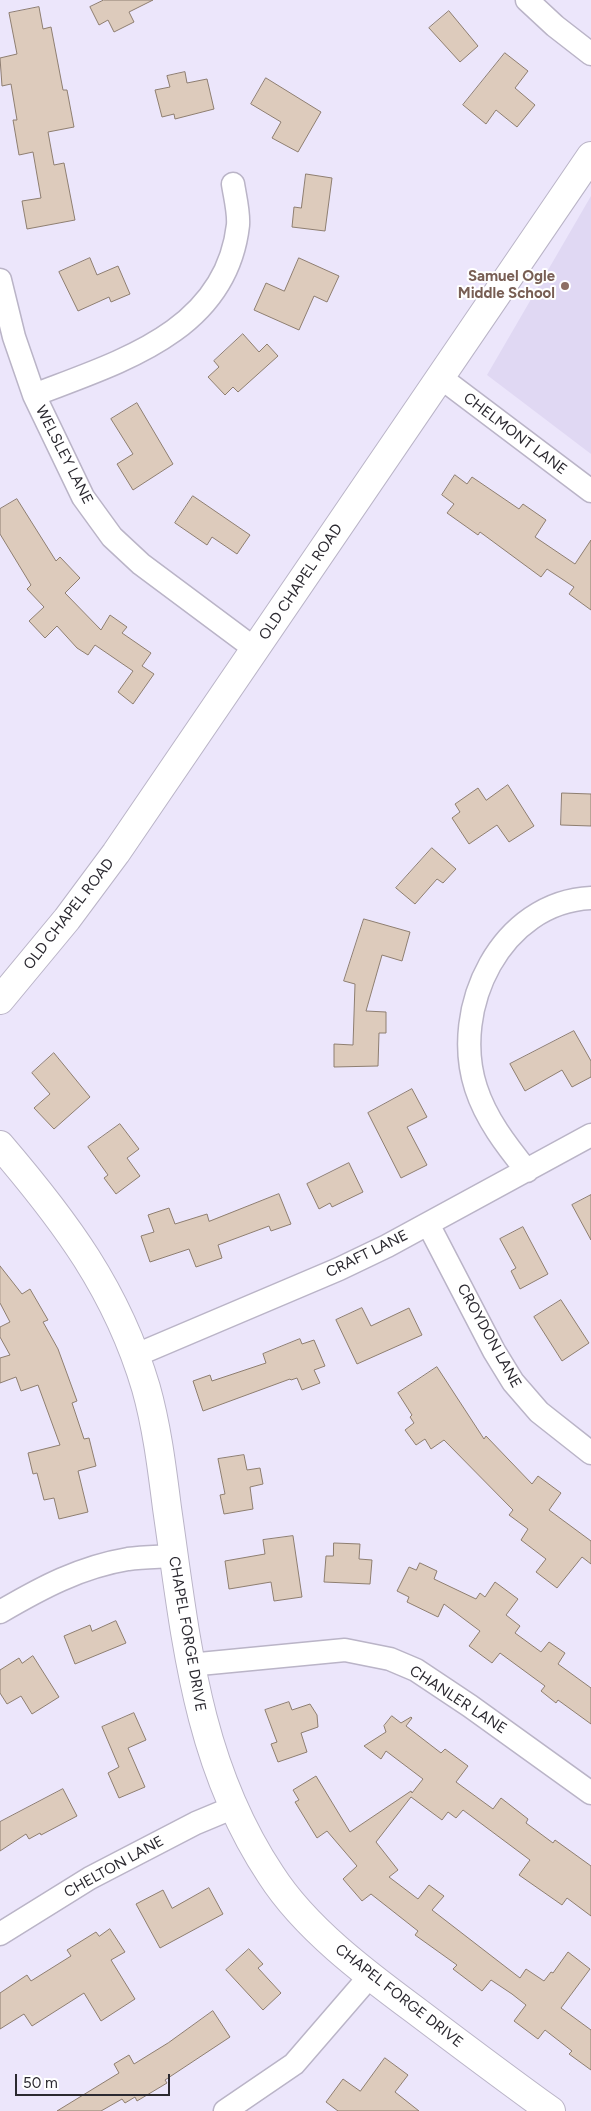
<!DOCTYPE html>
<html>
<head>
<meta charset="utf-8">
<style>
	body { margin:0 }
	#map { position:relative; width:591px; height:2111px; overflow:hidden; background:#ece6fb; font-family:Figtree,sans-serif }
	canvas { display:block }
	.scale { position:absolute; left:15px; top:2074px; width:155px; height:22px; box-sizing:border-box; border:2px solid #2b2930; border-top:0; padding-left:6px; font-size:15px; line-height:18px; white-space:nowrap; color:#2b2930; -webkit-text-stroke:4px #fff; paint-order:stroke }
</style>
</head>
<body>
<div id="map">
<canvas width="591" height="2111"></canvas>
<div class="scale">50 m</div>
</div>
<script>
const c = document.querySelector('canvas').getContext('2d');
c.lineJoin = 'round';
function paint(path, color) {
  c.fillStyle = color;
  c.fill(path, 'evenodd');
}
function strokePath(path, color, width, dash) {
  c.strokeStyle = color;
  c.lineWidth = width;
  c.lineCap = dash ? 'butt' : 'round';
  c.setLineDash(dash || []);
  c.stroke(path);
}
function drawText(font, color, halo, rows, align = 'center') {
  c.font = font + ' Figtree,sans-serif';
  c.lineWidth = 4;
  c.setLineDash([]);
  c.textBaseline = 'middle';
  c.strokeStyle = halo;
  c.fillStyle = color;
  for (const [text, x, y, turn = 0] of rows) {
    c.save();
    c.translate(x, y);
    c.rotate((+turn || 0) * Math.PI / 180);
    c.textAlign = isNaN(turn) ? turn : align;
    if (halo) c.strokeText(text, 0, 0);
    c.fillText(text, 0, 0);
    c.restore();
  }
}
const built = new Path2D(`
	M 591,196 L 591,454 L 487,375 Z`);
const building = new Path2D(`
	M 104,0 L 153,0 L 129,12 L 134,22 L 114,32 L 108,20 L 99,25 L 90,7 Z
	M 39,7 L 43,29 L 51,27 L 63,90 L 67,90 L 74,127 L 48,132 L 54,165 L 64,163 L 75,220 L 27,229 L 22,201 L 41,198 L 33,152 L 19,155 L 13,120 L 17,120 L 11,84 L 2,86 L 0,58 L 17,54 L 9,13 Z
	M 449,11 L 478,46 L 460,62 L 429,28 Z
	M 505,53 L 528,71 L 515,88 L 535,105 L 517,127 L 496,110 L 486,124 L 463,105 Z
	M 185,72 L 187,83 L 207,79 L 214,109 L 175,119 L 174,114 L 162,117 L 155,90 L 170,87 L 167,76 Z
	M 266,78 L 321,112 L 298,152 L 272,138 L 281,122 L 251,104 Z
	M 306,174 L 332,178 L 325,231 L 292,227 L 294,207 L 301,208 Z
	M 90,258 L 97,275 L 118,266 L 130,294 L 111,302 L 109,297 L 78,311 L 59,272 Z
	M 299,258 L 339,276 L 327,302 L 314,296 L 299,330 L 254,310 L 266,283 L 284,291 Z
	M 243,334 L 259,352 L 267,344 L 278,356 L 238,392 L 233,387 L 225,395 L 208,377 L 219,367 L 214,361 Z
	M 137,403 L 173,464 L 133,490 L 117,464 L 133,454 L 111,419 Z
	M 455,475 L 467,484 L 472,477 L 519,509 L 523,504 L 546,520 L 535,537 L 575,564 L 591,540 L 591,610 L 569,594 L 574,587 L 547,569 L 541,577 L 480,532 L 478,535 L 447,513 L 454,504 L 442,495 Z
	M 193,496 L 250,535 L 237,554 L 212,537 L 207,545 L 175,523 Z
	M 17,499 L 56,561 L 60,557 L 80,578 L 65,593 L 101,630 L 110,615 L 127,627 L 122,633 L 151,653 L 142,666 L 154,674 L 133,704 L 118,692 L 133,671 L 95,645 L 88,655 L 77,648 L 57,626 L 45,638 L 29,621 L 44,607 L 27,589 L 31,585 L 0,534 L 0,509 Z
	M 508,785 L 534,826 L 509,842 L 497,825 L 469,844 L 452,818 L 460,812 L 455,804 L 478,788 L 486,800 Z
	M 562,793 L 591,794 L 591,826 L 561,825 Z
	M 432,848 L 456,869 L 443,883 L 437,879 L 415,904 L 396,888 Z
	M 364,919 L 410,932 L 402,961 L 382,955 L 366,1011 L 386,1012 L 386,1033 L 379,1033 L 378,1066 L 334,1067 L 334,1044 L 353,1045 L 355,984 L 344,981 Z
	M 574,1031 L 591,1061 L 591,1077 L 572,1087 L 562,1070 L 525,1091 L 510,1064 Z
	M 54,1053 L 90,1097 L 54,1129 L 34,1108 L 50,1094 L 32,1073 Z
	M 412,1089 L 427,1117 L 407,1127 L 427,1165 L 401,1178 L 368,1113 Z
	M 120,1124 L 139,1149 L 127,1158 L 140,1176 L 116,1194 L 104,1178 L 108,1175 L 88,1147 Z
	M 349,1163 L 363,1192 L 332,1207 L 330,1203 L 319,1209 L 307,1184 Z
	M 279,1194 L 291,1224 L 271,1231 L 269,1226 L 218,1245 L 222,1258 L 196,1267 L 189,1249 L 150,1262 L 141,1236 L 154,1232 L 148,1215 L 169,1208 L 175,1224 L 207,1214 L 209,1221 Z
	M 591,1195 L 591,1240 L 572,1205 Z
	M 523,1227 L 548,1274 L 520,1289 L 511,1271 L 516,1268 L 500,1239 Z
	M 0,1266 L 22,1294 L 30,1289 L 48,1320 L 43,1322 L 58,1349 L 77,1401 L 72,1403 L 84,1439 L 89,1438 L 96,1466 L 78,1471 L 88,1512 L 59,1519 L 54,1498 L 44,1500 L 37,1473 L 33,1474 L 28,1453 L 60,1445 L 38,1385 L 21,1391 L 16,1377 L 0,1383 L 0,1358 L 10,1355 L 0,1337 L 0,1327 L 10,1322 L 0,1303 Z
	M 561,1300 L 589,1343 L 562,1361 L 534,1317 Z
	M 362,1308 L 371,1326 L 409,1308 L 422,1335 L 357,1364 L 336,1320 Z
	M 300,1339 L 302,1344 L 314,1340 L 325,1366 L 314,1370 L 320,1383 L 302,1390 L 297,1378 L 291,1380 L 290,1379 L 203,1411 L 193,1381 L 210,1375 L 212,1381 L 266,1363 L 263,1354 Z
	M 437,1367 L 484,1439 L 486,1436 L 532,1484 L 538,1476 L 561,1493 L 549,1510 L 591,1541 L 591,1564 L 582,1557 L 557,1588 L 536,1572 L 546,1559 L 521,1540 L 528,1529 L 509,1515 L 513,1510 L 444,1440 L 431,1449 L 425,1439 L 416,1445 L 405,1430 L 414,1423 L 410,1417 L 412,1415 L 398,1393 Z
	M 244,1455 L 247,1470 L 260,1468 L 263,1484 L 250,1487 L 253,1509 L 224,1514 L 220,1495 L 225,1494 L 218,1459 Z
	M 293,1536 L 302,1597 L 274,1601 L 271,1582 L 229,1589 L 225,1561 L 265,1554 L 263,1540 Z
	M 334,1543 L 360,1544 L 359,1559 L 372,1560 L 370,1584 L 324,1582 L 326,1556 L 333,1556 Z
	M 420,1563 L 437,1571 L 434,1579 L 476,1599 L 480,1593 L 485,1597 L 495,1582 L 518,1599 L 506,1615 L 520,1626 L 515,1633 L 541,1652 L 549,1642 L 565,1653 L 558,1664 L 591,1688 L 591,1724 L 558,1700 L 556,1703 L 541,1691 L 545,1686 L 500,1653 L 492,1663 L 469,1646 L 480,1631 L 444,1604 L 438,1617 L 407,1602 L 409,1597 L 397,1591 L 409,1567 L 416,1570 Z
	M 116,1621 L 126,1643 L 75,1664 L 64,1636 L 90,1625 L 92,1631 Z
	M 33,1656 L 59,1697 L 32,1714 L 21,1696 L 7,1704 L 0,1693 L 0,1670 L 19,1658 L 22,1663 Z
	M 289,1702 L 292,1710 L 310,1704 L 317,1715 L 318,1727 L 301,1733 L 307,1752 L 278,1762 L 271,1744 L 277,1742 L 265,1710 Z
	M 134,1713 L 146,1740 L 128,1748 L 145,1787 L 119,1798 L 108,1773 L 119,1767 L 102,1727 Z
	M 392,1716 L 401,1723 L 411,1717 L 412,1718 L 406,1726 L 441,1753 L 445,1749 L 468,1766 L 456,1782 L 493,1809 L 501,1798 L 528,1819 L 526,1823 L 553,1843 L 555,1840 L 591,1866 L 591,1916 L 567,1898 L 562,1905 L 519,1875 L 530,1860 L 463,1810 L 456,1818 L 448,1812 L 442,1820 L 411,1797 L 376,1842 L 398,1870 L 389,1877 L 418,1899 L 429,1885 L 444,1896 L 432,1910 L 520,1978 L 526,1969 L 544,1981 L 551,1972 L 553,1973 L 568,1952 L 590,1969 L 561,2008 L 591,2030 L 591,2070 L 569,2054 L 572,2051 L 545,2030 L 538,2039 L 514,2021 L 526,2005 L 512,1994 L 491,1980 L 482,1991 L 453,1969 L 457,1965 L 415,1935 L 418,1931 L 371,1894 L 362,1901 L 343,1879 L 357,1866 L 327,1831 L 317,1838 L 295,1802 L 299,1800 L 293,1790 L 316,1776 L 350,1832 L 411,1791 L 412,1793 L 423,1779 L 386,1751 L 381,1759 L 364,1746 L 386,1732 L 384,1726 Z
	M 63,1789 L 77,1816 L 41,1835 L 40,1833 L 29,1839 L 26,1834 L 0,1851 L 0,1822 Z
	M 209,1888 L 223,1914 L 160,1948 L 136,1904 L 163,1890 L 172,1908 Z
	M 110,1929 L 125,1952 L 111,1960 L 135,1999 L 101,2021 L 84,1993 L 32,2026 L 24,2014 L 0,2029 L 0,1993 L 27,1975 L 31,1981 L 71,1956 L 67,1950 L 96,1932 L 99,1936 Z
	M 249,1949 L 263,1964 L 258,1968 L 281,1993 L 263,2010 L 226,1970 Z
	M 213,2011 L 230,2037 L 165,2080 L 167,2083 L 137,2101 L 135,2097 L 125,2103 L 122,2099 L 101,2111 L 57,2111 L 119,2073 L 114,2064 L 129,2055 L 134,2064 L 168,2043 Z
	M 385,2058 L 408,2075 L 395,2092 L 419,2111 L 338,2111 L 326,2102 L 343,2079 L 360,2091 Z`);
const minor = new Path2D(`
	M 527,0 L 555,26 L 591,54
	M 0,280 L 14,337 L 34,395 L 83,497 L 112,537 L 141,564 L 255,649
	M 440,377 L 591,491
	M 34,395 C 119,362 226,332 238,225 C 239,212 235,197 233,184
	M 527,1171 C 506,1145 486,1119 476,1088 C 450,1008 501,902 591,898
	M 428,1224 L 494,1351 L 513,1382 L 539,1412 L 591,1453
	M 134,1356 L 339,1269 L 387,1246 L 591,1135
	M 0,1612 C 41,1588 80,1567 128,1559 C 143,1557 159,1557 174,1556
	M 189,1665 L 345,1650 L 390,1659 L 416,1670 L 470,1706 L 591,1793
	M 0,1934 L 90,1878 L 196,1823 L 232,1808
	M 225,2111 L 294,2064 L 370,1976`);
const tertiary = new Path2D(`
	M 0,1000 L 67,919 L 116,853 L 591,156
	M 0,1145 C 65,1221 117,1290 146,1388 C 157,1427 162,1469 167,1508 C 186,1639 196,1762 271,1875 C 305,1928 365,1973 415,2010 C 460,2044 505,2078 551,2111`);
const markers = [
	[565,286,5,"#8d6e63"]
];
const educationNames = [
	["Samuel Ogle",555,277],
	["Middle School",555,294]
];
const streetNames = [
	["CHELMONT LANE",515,434,37],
	["WELSLEY LANE",64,455,63],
	["OLD CHAPEL ROAD",301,582,-56],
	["OLD CHAPEL ROAD",69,914,-52],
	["CRAFT LANE",367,1254,-26],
	["CROYDON LANE",489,1336,61],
	["CHAPEL FORGE DRIVE",187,1634,80],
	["CHANLER LANE",458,1700,33],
	["CHELTON LANE",114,1867,-29],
	["CHAPEL FORGE DRIVE",399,1996,38]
];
paint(built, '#e0d8f3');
paint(building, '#ddcbbc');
strokePath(building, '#8e7e70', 1);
strokePath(minor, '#bab4c7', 25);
strokePath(tertiary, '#bab4c7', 30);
strokePath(minor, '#fff', 22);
strokePath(tertiary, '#fff', 28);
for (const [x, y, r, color] of markers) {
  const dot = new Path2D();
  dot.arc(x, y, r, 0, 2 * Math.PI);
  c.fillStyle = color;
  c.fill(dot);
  strokePath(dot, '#fff', 2);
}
drawText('bold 15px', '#785e54', '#fff', educationNames, 'right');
drawText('15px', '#2b2930', '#fff', streetNames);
</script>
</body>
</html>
